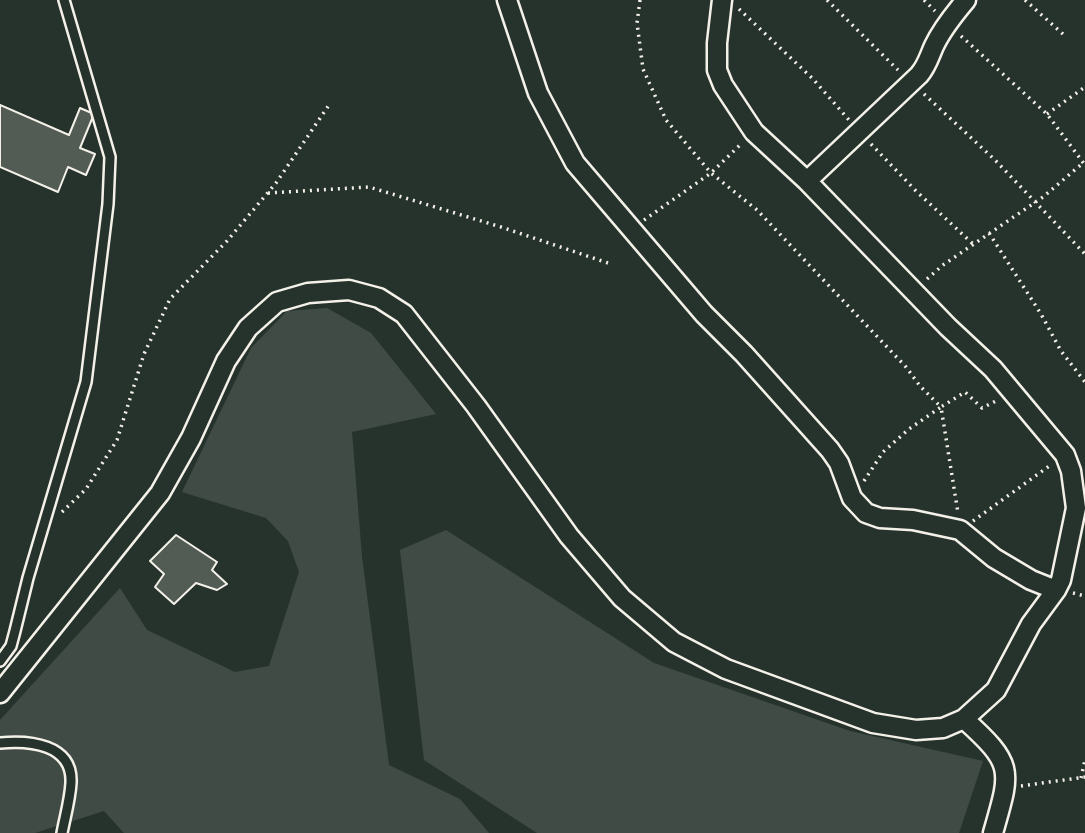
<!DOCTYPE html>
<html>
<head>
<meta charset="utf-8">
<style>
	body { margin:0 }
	canvas { display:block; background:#26332d }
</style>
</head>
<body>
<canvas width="1085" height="833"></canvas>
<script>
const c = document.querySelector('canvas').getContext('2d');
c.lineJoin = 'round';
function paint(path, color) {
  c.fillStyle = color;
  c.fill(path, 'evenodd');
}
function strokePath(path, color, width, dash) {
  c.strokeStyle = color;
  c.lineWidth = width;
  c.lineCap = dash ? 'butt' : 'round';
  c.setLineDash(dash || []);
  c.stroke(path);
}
const green = new Path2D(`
	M 327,308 L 371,333 L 436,414 L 352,432 L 362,557 L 389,765 L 460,799 L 489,833 L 124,833 L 104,811 L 35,833 L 0,833 L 0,720 L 120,588 L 147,630 L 235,672 L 269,666 L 299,572 L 288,541 L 266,518 L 182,492 L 251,348 L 287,311 Z
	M 446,530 L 654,663 L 850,731 L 983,761 L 959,833 L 537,833 L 424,760 L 400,550 Z`);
const building = new Path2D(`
	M 0,105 L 69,135 L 80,108 L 94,114 L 80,148 L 95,154 L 86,175 L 68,167 L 58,192 L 0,167 Z
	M 176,535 L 217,562 L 212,570 L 227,584 L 217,590 L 196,583 L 174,604 L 155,587 L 164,574 L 150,561 Z`);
const path = new Path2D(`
	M 640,0 L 637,23 L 643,69 L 666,120 L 711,173 L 757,210 L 906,367 L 920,386 L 941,407 L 965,392 L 982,408 L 998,400
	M 827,0 L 898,70
	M 924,0 L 935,11
	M 1025,0 L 1064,35
	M 739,9 L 813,79 L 849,120
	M 961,36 L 1047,114 L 1085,165
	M 924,94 L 995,160 L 1085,254
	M 1047,114 L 1085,87
	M 871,144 L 916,191 L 973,244
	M 268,193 L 369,187 L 501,227 L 611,264
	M 644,220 L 711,173 L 742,143
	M 989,233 L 1041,314 L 1061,351 L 1085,382
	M 927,279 L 943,265 L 1043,197 L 1083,163
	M 864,481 L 883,452 L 909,429 L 941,407 L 958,513
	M 62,512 L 86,489 L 117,440 L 144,354 L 170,299 L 227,241 L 276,183 L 329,105
	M 973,521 L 1052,464
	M 1073,593 L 1085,596
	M 1081,778 L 1085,760
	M 1021,786 L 1085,777`);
const lane = new Path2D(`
	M 0,661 L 11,646 L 15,631 L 28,578 L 86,382 L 108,204 L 110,157 L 64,0
	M 0,743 C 29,740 73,744 71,783 C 70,800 65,817 62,833`);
const street = new Path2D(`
	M 507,0 L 538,93 L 575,163 L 704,314 L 744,354 L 830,450 L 839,463 L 852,498 L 866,513 L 880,518 L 913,520 L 960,530 L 994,558 L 1031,580 L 1056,590
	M 807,181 L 919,75 C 927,66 929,57 934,46 C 942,29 955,13 966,0
	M 0,693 L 160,493 L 191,438 L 226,361 L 248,328 L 277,302 L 308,293 L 349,290 L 379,298 L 404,314 L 476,406 L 569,536 L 622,598 L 674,642 L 726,669 L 873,723 L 916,730 L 943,728 L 964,719 L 996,690 L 1031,624 L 1056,590 L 1061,580 L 1076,508 L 1071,471 L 1065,455 L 993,369 L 948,327 L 807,181 L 754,132 L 723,85 L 717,70 L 717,43 L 722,0
	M 964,719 C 1015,765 1011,770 993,833`);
paint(green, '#414b45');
paint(building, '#525c55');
strokePath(building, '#f4f1e8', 2);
strokePath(lane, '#f4f1e8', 14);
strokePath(street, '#f4f1e8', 23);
strokePath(path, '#f4f1e8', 3.5, [2, 5]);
strokePath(lane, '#26332d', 9);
strokePath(street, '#26332d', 18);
</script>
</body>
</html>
